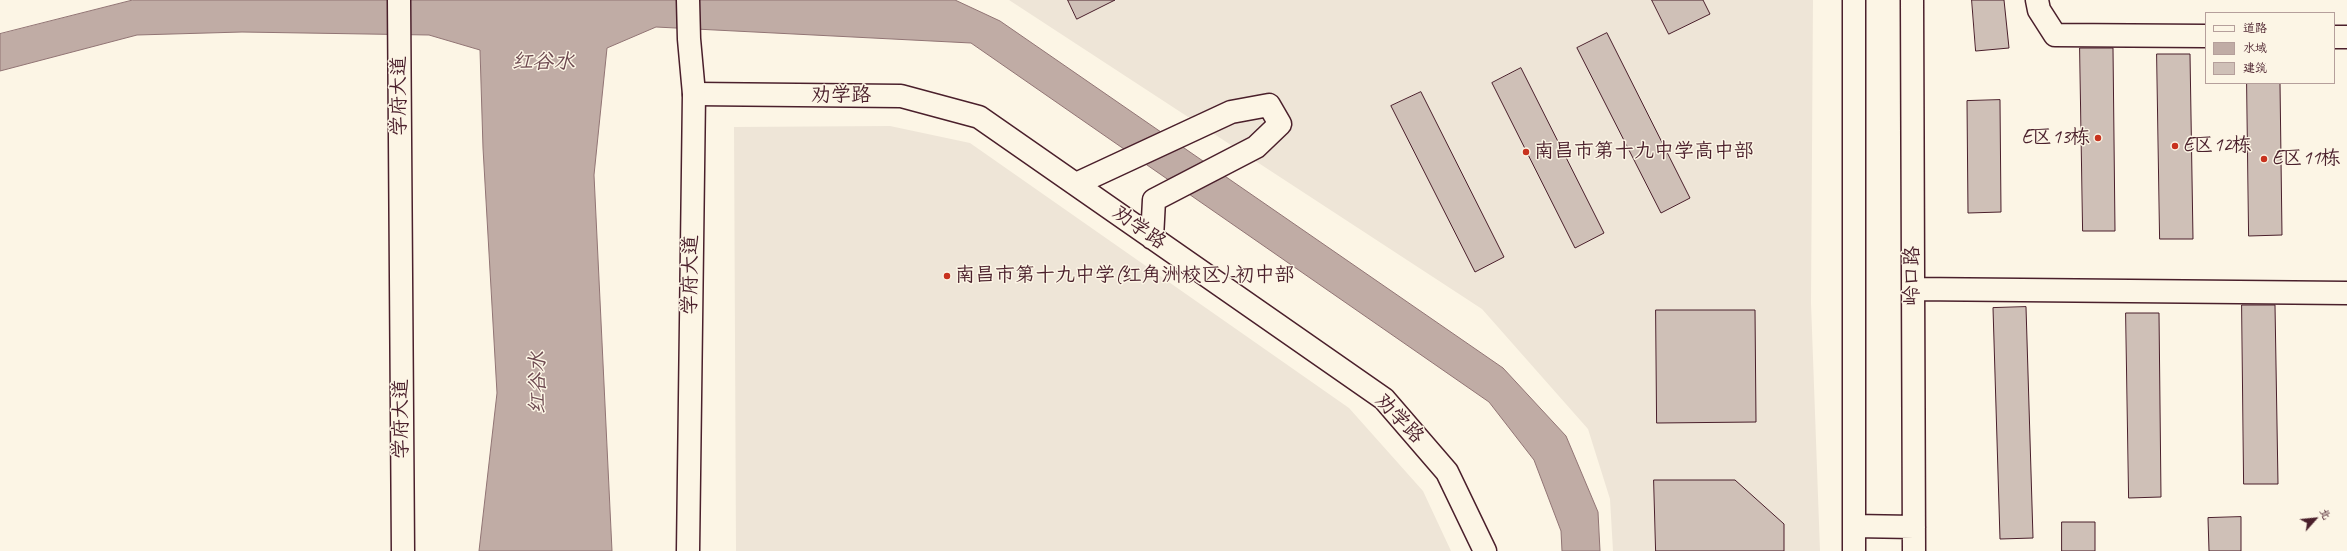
<!DOCTYPE html>
<html>
<head>
<meta charset="utf-8">
<style>
	body { margin:0 }
	#map { position:relative; width:2347px; height:551px; overflow:hidden; background:#fcf5e5; font-family:Caveat,"LXGW WenKai TC",sans-serif }
	canvas { display:block }
	.legend { position:absolute; left:2205px; top:12px; width:130px; height:72px; box-sizing:border-box; background:#fcf5e5; border:1px solid #b59f9b; margin:0; padding:5px 7px; list-style:none; font-size:12px; color:#4a1f2b }
	.legend li { display:flex; align-items:center; gap:8px; height:20px }
	.legend b { width:20px; border:1px solid #b59f9b }
	.north { position:absolute; left:2295px; top:499px; width:40px; height:40px; -webkit-text-stroke:3px #fcf5e5; paint-order:stroke; rotate:63deg; font-size:11px; font-weight:700; line-height:16px; text-align:center; color:#4a1f2b }
	.north::after { content:''; display:block; margin:auto; width:14px; height:18px; background:#4a1f2b; clip-path:polygon(50% 0,100% 100%,50% 72%,0 100%) }
</style>
</head>
<body>
<div id="map">
<canvas width="2347" height="551"></canvas>
<ul class="legend">
<li><b style="height:5px;background:#fcf5e5"></b>道路</li>
<li><b style="height:11px;background:#c0aca5"></b>水域</li>
<li><b style="height:11px;background:#cfc0b7"></b>建筑</li>
</ul>
<div class="north">北</div>
</div>
<script>
const c = document.querySelector('canvas').getContext('2d');
c.lineJoin = 'round';
function paint(path, color) {
  c.fillStyle = color;
  c.fill(path, 'evenodd');
}
function strokePath(path, color, width, dash) {
  c.strokeStyle = color;
  c.lineWidth = width;
  c.lineCap = dash ? 'butt' : 'round';
  c.setLineDash(dash || []);
  c.stroke(path);
}
function drawText(font, color, halo, rows, align = 'center') {
  c.font = font + ' Caveat,"LXGW WenKai TC",sans-serif';
  c.lineWidth = 3;
  c.setLineDash([]);
  c.textBaseline = 'middle';
  c.strokeStyle = halo;
  c.fillStyle = color;
  for (const [text, x, y, turn = 0] of rows) {
    c.save();
    c.translate(x, y);
    c.rotate((+turn || 0) * Math.PI / 180);
    c.textAlign = isNaN(turn) ? turn : align;
    if (halo) c.strokeText(text, 0, 0);
    c.fillText(text, 0, 0);
    c.restore();
  }
}
const built = new Path2D(`
	M 1009,0 L 1813,0 L 1811,303 L 1820,551 L 1613,551 L 1610,499 L 1588,429 L 1482,309 Z
	M 890,126 L 970,143 L 1349,408 L 1423,491 L 1451,551 L 736,551 L 734,127 Z`);
const water = new Path2D(`
	M 133,0 L 955,0 L 1000,21 L 1503,368 L 1566,436 L 1598,512 L 1600,551 L 1562,551 L 1561,531 L 1534,460 L 1489,402 L 971,43 L 656,27 L 607,48 L 594,175 L 612,551 L 479,551 L 497,393 L 483,148 L 480,50 L 429,35 L 242,32 L 137,35 L 0,71 L 0,34 Z`);
const building = new Path2D(`
	M 1068,0 L 1115,0 L 1077,19 Z
	M 1652,0 L 1703,0 L 1710,14 L 1669,34 Z
	M 1972,0 L 2004,0 L 2009,48 L 1976,51 Z
	M 1607,33 L 1690,198 L 1661,213 L 1577,48 Z
	M 2080,48 L 2113,48 L 2115,231 L 2083,231 Z
	M 2157,54 L 2190,54 L 2193,239 L 2160,239 Z
	M 1521,68 L 1604,233 L 1575,248 L 1492,83 Z
	M 2247,83 L 2280,83 L 2282,235 L 2249,236 Z
	M 1421,92 L 1504,257 L 1475,272 L 1391,106 Z
	M 2000,100 L 2001,212 L 1968,213 L 1967,101 Z
	M 2242,305 L 2275,305 L 2278,484 L 2244,484 Z
	M 2026,307 L 2033,538 L 2000,539 L 1993,308 Z
	M 1656,310 L 1755,310 L 1756,422 L 1657,423 Z
	M 2126,313 L 2159,313 L 2161,497 L 2129,498 Z
	M 1654,480 L 1735,480 L 1784,524 L 1784,551 L 1656,551 Z
	M 2241,517 L 2241,551 L 2209,551 L 2208,518 Z
	M 2062,522 L 2095,522 L 2095,551 L 2062,551 Z`);
const minor = new Path2D(`
	M 1854,0 L 1854,551
	M 1912,0 L 1914,551
	M 2037,0 L 2039,10 L 2055,35 L 2206,36
	M 2334,37 L 2347,37
	M 694,94 L 901,96 L 979,117 L 1384,399 L 1447,472 L 1485,551
	M 1076,184 L 1231,112 L 1269,105 L 1280,124 L 1256,147 L 1154,200 L 1152,238
	M 1913,289 L 2347,293
	M 1854,526 L 1914,527`);
const major = new Path2D(`
	M 399,0 L 403,551
	M 688,551 L 694,94 L 689,39 L 688,0`);
const markers = [
	[2098,138,4,"#c8321e"],
	[2175,146,4,"#c8321e"],
	[1526,152,4,"#c8321e"],
	[2264,159,4,"#c8321e"],
	[947,276,4,"#c8321e"]
];
const streetNames = [
	["学府大道",400,96,-90],
	["劝学路",841,96],
	["劝学路",1139,228,35],
	["学府大道",691,275,-89],
	["岭口路",1913,276,-90],
	["学府大道",402,419,-90],
	["劝学路",1399,419,46]
];
const poiNames = [
	["E区13栋",2090,138,"right"],
	["E区12栋",2183,146],
	["南昌市第十九中学高中部",1534,152],
	["E区11栋",2272,159],
	["南昌市第十九中学(红角洲校区)-初中部",955,276]
];
const waterNames = [
	["红谷水",543,62],
	["红谷水",538,383,-90]
];
paint(built, '#eee5d7');
paint(water, '#c0aca5');
strokePath(water, '#917474', 1);
paint(building, '#cfc0b7');
strokePath(building, '#4a1f2b', 1);
strokePath(minor, '#4a1f2b', 25);
strokePath(major, '#4a1f2b', 25);
strokePath(minor, '#fcf5e5', 22);
strokePath(major, '#fcf5e5', 22);
for (const [x, y, r, color] of markers) {
  const dot = new Path2D();
  dot.arc(x, y, r, 0, 2 * Math.PI);
  c.fillStyle = color;
  c.fill(dot);
  strokePath(dot, '#fcf5e5', 1.5);
}
drawText('20px', '#4a1f2b', '#fcf5e5', streetNames);
drawText('20px', '#4a1f2b', '#fcf5e5', poiNames, 'left');
drawText('italic 21px', '#6d4950', '#fcf5e5', waterNames);
</script>
</body>
</html>
